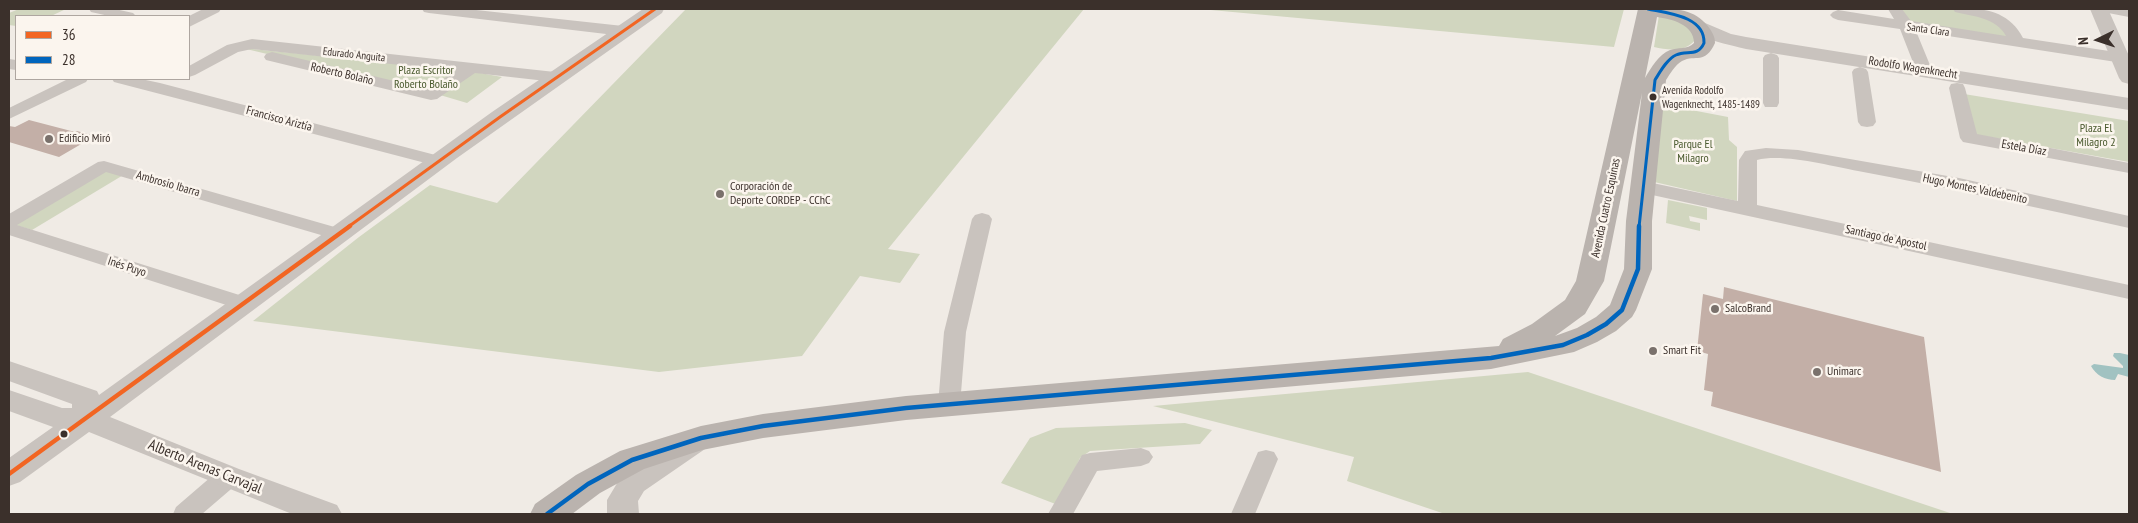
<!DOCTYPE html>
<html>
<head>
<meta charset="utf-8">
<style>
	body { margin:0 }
	#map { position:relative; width:2138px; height:523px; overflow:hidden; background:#f0ebe5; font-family:"PT Sans Narrow",sans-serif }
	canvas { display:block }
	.frame { position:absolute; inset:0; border:10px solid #3b302b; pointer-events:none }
	.legend { position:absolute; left:15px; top:15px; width:175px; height:65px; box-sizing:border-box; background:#fbf5ee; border:1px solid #aea6a0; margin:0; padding:6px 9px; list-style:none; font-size:15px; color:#3b302b }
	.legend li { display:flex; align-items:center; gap:10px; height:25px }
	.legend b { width:25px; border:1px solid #aea6a0 }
	.north { position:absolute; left:2073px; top:15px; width:50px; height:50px; -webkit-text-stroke:4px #fbf5ee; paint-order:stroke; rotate:266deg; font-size:14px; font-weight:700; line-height:20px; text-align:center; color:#3b302b }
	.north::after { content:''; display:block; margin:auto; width:18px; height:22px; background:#3b302b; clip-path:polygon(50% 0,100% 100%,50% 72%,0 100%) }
</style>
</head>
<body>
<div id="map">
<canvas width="2138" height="523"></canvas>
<div class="frame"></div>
<ul class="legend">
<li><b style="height:6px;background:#f26522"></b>36</li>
<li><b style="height:6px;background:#0065bd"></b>28</li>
</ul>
<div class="north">N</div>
</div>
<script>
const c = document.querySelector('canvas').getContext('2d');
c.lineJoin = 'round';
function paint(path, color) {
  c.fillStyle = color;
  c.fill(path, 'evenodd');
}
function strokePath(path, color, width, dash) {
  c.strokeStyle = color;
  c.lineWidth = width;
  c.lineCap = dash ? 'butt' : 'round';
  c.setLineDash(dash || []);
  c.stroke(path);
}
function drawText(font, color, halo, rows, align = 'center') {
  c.font = font + ' "PT Sans Narrow",sans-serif';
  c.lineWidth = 5;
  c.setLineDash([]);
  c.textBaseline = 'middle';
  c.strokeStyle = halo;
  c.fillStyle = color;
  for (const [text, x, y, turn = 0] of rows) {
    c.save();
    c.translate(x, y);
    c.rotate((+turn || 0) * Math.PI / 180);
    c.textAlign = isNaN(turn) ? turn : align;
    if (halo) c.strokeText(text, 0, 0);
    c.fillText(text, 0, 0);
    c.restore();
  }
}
const green = new Path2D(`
	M 19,9 L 66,9 L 51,16 L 16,16 L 16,26 L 9,25 L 9,13 Z
	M 686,9 L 1084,9 L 888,249 L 920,254 L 900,283 L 860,276 L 802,356 L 659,372 L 253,321 L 359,237 L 430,185 L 497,203 Z
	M 1200,9 L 1624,9 L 1614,47 Z
	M 1899,9 C 1925,9 1969,6 1992,19 C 1999,23 2005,33 2011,39 L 1910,25 Z
	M 1659,15 L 1673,18 L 1692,29 L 1695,40 C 1685,53 1667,50 1654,47 Z
	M 242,48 L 466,70 L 431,93 Z
	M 475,72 L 502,77 L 467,103 L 440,95 Z
	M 1964,94 L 2129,121 L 2129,162 L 1978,135 L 1972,132 Z
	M 1660,104 L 1728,117 L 1729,140 L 1737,147 L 1737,201 L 1650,181 Z
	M 105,168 L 125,174 L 32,230 L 12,224 Z
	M 1668,200 L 1707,208 L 1707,220 L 1689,216 L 1690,221 L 1700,223 L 1700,231 L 1666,223 Z
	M 1528,372 L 1953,514 L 1445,514 L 1347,481 L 1354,457 L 1153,406 Z
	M 1185,423 L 1212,430 L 1200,444 L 1090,451 L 1080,458 L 1058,505 L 1001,483 L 1030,438 L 1056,428 Z`);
const water = new Path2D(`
	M 2114,353 L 2120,353 L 2129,355 L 2129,377 L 2118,374 L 2115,380 C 2105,380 2096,375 2091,366 L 2094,364 L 2123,368 L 2123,366 L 2113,356 Z`);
const building = new Path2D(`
	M 29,120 L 75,132 L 77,131 L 95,136 L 59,157 L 9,142 L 9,126 L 15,127 Z
	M 1724,287 L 1924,337 L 1941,472 L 1711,406 L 1713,392 L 1704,390 L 1708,354 L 1697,351 L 1703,294 L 1723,299 Z`);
const minor = new Path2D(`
	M 89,9 L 115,9 L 133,13 L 136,16 L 109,16 L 91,12 Z
	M 203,9 L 221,9 L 219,12 L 189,27 L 189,16 Z
	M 422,9 L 467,9 L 623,26 L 628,28 L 631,31 L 628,34 L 623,36 L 429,13 L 424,12 Z
	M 1888,9 L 1902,9 L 1911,21 L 2006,36 C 1997,18 1972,16 1955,12 L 1953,9 C 1981,7 2009,10 2023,38 L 2129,54 L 2129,64 L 1916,31 L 1932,70 L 1930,73 L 1918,73 L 1916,70 L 1900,29 L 1838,20 L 1833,18 L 1830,15 L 1833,12 L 1838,10 L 1894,19 Z
	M 2101,9 L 2129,9 L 2129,17 L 2103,12 Z
	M 252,39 L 555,72 L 561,74 L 563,77 L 561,80 L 555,82 L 475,73 L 437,99 L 431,100 L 266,60 L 264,57 L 266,54 L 272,52 L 428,89 L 456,71 L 252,49 L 238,52 L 195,75 L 189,77 L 189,66 L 227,45 Z
	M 1771,53 L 1777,55 L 1779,58 L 1779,103 L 1777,107 L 1765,107 L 1763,103 L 1763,58 L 1765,55 Z
	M 9,59 L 16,60 L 16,70 L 9,69 Z
	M 1860,67 L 1866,69 L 1868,72 L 1876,122 L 1873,126 L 1867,127 L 1861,126 L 1858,122 L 1852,72 L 1854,69 Z
	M 68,79 L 88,79 L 86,82 L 9,119 L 9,108 Z
	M 112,79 L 141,79 L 160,83 L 443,157 L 446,161 L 443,165 L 437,166 L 114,82 Z
	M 1957,83 L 1963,84 L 1965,88 L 1977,134 L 2129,163 L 2129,173 L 1963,142 L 1960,138 L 1949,88 L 1951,84 Z
	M 1766,148 L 1798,150 L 1959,178 L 2129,216 L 2129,228 C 2039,208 1949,188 1858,171 C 1831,166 1783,153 1757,160 L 1757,205 L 2129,285 L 2129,299 L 1643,193 L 1636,191 L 1634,187 L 1636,183 L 1643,181 L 1738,201 L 1739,160 L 1745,151 Z
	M 104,161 L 345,230 L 348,234 L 345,238 L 338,240 L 106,172 L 17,225 L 252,299 L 255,304 L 252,309 L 245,311 L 9,235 L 9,214 L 98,162 Z
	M 982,213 L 989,215 L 992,219 L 966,332 L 960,405 L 957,411 L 949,413 L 941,411 L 938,405 L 944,332 L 972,219 L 975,215 Z
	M 1141,448 L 1149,451 L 1153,457 L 1149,463 L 1141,466 L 1097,471 L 1073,514 L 1048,514 L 1082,455 L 1090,453 Z
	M 1266,450 L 1274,452 L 1278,459 L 1255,514 L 1231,514 L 1258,452 Z
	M 228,468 L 237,470 L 240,477 L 237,484 L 202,514 L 173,514 L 176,507 L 219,470 Z`);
const tertiary = new Path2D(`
	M 643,9 L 664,9 L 662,13 L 457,158 L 110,417 L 239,469 L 337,505 L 342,514 L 292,514 L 89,432 L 20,482 L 9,486 L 9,458 L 53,427 L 9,411 L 9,390 L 62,408 L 72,408 L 72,404 L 9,381 L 9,361 L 97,391 L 99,395 L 492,112 Z
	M 2090,9 L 2108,9 L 2129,56 L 2129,84 L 2122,82 L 2119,78 Z
	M 1698,20 L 1731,34 L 1746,37 L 2129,98 L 2129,110 L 1746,49 C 1731,45 1697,39 1688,26 L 1691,22 Z
	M 695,430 L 705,433 L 710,441 L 705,449 L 644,491 L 638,501 L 639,514 L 607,514 L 607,500 L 622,475 L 685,433 Z`);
const secondary = new Path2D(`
	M 1638,9 C 1664,9 1693,4 1710,29 C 1713,34 1715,37 1715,43 C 1705,65 1696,54 1682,61 C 1675,65 1670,74 1666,80 L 1652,221 L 1652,269 L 1636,310 L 1632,317 L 1616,331 L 1597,342 L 1574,352 L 1491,369 L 906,420 L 763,438 L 702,450 L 644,469 L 600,493 L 572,514 L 530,514 L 535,504 L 576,475 L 620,451 L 701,426 L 763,414 L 906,396 L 1499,346 L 1503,339 L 1532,324 L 1565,300 L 1576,281 ZM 1657,17 C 1671,19 1694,24 1694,43 C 1687,50 1678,47 1670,50 C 1659,54 1651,68 1645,78 ZM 1642,93 L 1626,221 L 1624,269 L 1610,305 L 1596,317 L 1577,328 L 1555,336 L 1585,314 L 1604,281 Z`);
const bus1Far1 = new Path2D(`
	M 348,227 L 500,117 L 655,9`);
const bus1 = new Path2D(`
	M 9,474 L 350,226`);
const bus2Far1 = new Path2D(`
	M 1639,227 L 1655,80 C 1660,72 1667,59 1676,55 C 1687,50 1698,57 1704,43 C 1705,16 1667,13 1648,9`);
const bus2 = new Path2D(`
	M 547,514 L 588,484 L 632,460 L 701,438 L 763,426 L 906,408 L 1491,358 L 1563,345 L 1587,335 L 1606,324 L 1622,310 L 1638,269 L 1639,226`);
const markers = [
	[1653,97,4.5,"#3b302b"],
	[49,139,5,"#7a716c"],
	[720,194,5,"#7a716c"],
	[1715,309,5,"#7a716c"],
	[1653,351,5,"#7a716c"],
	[1817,372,5,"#7a716c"],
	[64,434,4.5,"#3b302b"]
];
const farStreetnames = [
	["Santa Clara",1928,30,8],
	["Edurado Anguita",354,55,6]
];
const busNames = [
	["Avenida Rodolfo",1662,91],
	["Wagenknecht, 1485-1489",1662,105]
];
const streetNames = [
	["Rodolfo Wagenknecht",1913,68,9],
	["Roberto Bolaño",342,74,13],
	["Francisco Ariztía",279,119,15],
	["Estela Díaz",2024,148,10],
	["Ambrosio Ibarra",168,184,16],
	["Hugo Montes Valdebenito",1975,189,12],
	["Avenida Cuatro Esquinas",1606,208,-78],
	["Santiago de Apostol",1886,238,12],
	["Inés Puyo",127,267,18]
];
const parkNames = [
	["Plaza Escritor",426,71],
	["Roberto Bolaño",426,85],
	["Plaza El",2096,129],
	["Milagro 2",2096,143],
	["Parque El",1693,145],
	["Milagro",1693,159]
];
const poiNames = [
	["Edificio Miró",59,139],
	["Corporación de",730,187],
	["Deporte CORDEP - CChC",730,201],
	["SalcoBrand",1725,309],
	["Smart Fit",1663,351],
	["Unimarc",1827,372]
];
const nearStreetnames = [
	["Alberto Arenas Carvajal",205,467,22]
];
paint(green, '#d1d6bf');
paint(water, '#a1c2c1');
paint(building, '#c3afa7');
paint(minor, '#c9c3be');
paint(tertiary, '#c9c3be');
paint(secondary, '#bab3ae');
strokePath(bus1Far1, '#f26522', 3);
strokePath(bus1, '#f26522', 4.5);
strokePath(bus2Far1, '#0065bd', 3);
strokePath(bus2, '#0065bd', 4.5);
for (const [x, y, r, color] of markers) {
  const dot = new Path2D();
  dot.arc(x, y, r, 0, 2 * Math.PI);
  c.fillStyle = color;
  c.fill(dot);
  strokePath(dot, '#fbf5ee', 2);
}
drawText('11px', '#3b302b', '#fbf5ee', farStreetnames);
drawText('11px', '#3b302b', '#fbf5ee', busNames, 'left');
drawText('12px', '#3b302b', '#fbf5ee', streetNames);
drawText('12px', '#4a5a2e', '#fbf5ee', parkNames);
drawText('12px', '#3b302b', '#fbf5ee', poiNames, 'left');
drawText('15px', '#3b302b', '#fbf5ee', nearStreetnames);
</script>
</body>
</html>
